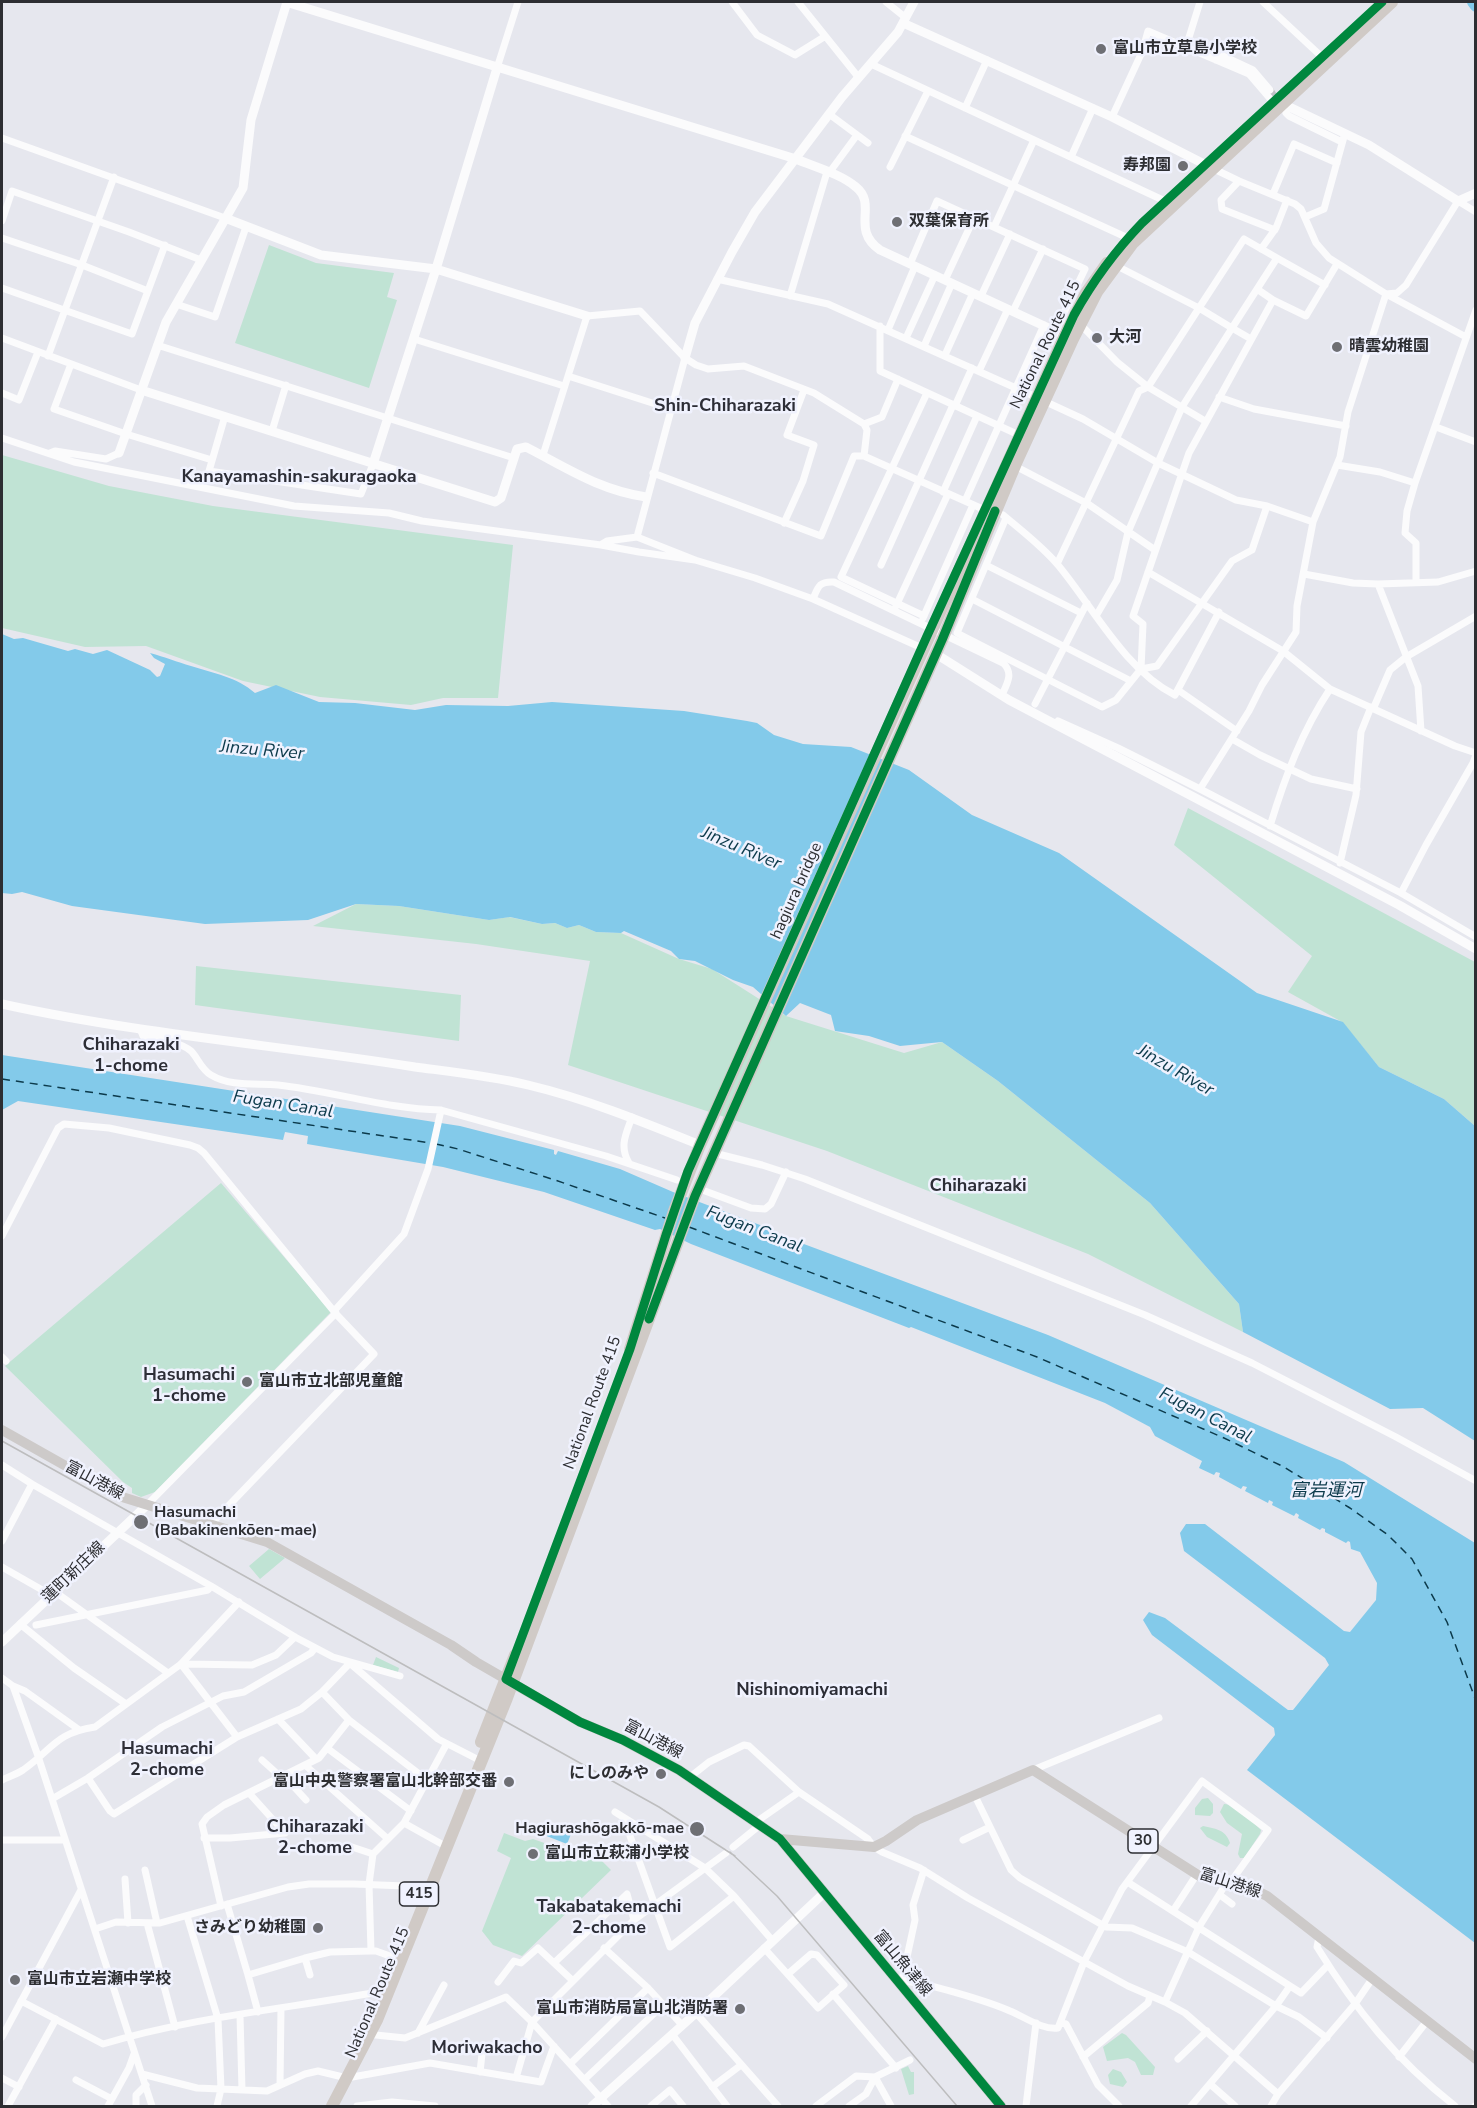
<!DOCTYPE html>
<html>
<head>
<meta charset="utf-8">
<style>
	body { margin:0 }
	#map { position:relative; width:1477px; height:2108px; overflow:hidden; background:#e6e7ee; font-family:"Nunito Sans",sans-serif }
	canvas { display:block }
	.frame { position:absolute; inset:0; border:3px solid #2d2e32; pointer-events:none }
</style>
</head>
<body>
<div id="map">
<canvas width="1477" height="2108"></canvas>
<div class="frame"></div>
</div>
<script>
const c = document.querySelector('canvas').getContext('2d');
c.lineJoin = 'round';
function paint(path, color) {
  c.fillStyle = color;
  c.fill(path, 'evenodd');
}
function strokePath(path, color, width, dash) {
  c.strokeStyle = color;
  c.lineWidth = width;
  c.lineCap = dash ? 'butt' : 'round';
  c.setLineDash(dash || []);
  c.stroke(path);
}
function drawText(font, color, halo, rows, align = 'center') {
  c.font = font + ' "Nunito Sans","Noto Sans JP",sans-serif';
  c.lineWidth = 5;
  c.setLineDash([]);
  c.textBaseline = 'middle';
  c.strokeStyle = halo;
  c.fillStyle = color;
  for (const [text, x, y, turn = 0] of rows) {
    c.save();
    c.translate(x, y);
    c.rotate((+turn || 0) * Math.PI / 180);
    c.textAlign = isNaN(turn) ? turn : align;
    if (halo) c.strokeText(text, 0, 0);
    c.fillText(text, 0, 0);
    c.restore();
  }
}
const green = new Path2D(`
	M 269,245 L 316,263 L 394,273 L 387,297 L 397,300 L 369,388 L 235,343 Z
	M 2,455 L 109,486 L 213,506 L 513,545 L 498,698 L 443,698 L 411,705 L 320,697 L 243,681 L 146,646 L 85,647 L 2,628 Z
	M 1188,808 L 1475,962 L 1475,1126 L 1444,1099 L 1379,1067 L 1342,1022 L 1288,992 L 1312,956 L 1174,845 Z
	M 356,904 L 399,906 L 489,920 L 509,917 L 542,924 L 555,923 L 567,928 L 579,925 L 596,932 L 621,933 L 679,959 L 712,969 L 786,1016 L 904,1053 L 942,1042 L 998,1081 L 1150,1203 L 1239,1304 L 1243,1332 L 1088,1254 L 827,1151 L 568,1065 L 590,961 L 476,944 L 313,926 Z
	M 196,966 L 461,995 L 459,1041 L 195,1005 Z
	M 221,1183 L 331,1312 L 155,1492 L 141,1497 L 132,1493 L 132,1488 L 123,1482 L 5,1366 Z
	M 269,1549 L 285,1558 L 260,1579 L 249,1566 Z
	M 376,1657 L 399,1668 L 398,1672 L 373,1665 Z
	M 1208,1798 L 1213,1804 L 1213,1813 L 1210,1816 L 1195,1815 L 1195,1808 L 1202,1799 Z
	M 1224,1804 C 1238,1805 1251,1820 1261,1830 L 1260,1834 L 1244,1858 L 1240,1858 L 1238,1854 L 1242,1834 L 1227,1823 L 1220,1812 Z
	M 1203,1826 C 1216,1829 1225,1829 1230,1843 L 1227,1847 L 1207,1837 L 1200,1828 Z
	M 504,1833 L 525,1841 L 533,1839 L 590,1859 L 596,1855 L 611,1870 L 522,1956 L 493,1945 L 482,1931 L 511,1858 L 497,1851 Z
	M 1122,2033 L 1126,2035 L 1155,2067 L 1153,2075 L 1141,2075 L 1135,2062 L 1128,2058 L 1107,2061 L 1103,2047 Z
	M 908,2066 L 911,2072 L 914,2072 L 914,2094 L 909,2095 L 901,2069 Z
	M 1113,2069 L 1121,2072 L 1127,2082 L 1123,2087 L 1110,2084 L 1108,2075 Z`);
const water = new Path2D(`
	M 2,634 L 14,639 L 23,638 L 68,651 L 75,649 L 93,654 L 107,650 L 150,670 L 157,677 L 160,676 L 165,664 L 154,658 L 150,653 C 165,657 177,662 191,666 C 213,673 237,677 255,693 L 276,685 L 319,702 L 355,703 L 415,710 L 446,705 L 508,706 L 552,702 L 684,711 L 747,721 L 757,723 L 774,735 L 803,744 L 851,747 L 909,770 L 972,815 L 1059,853 L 1257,993 L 1343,1022 L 1379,1067 L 1444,1099 L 1475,1126 L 1475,1441 L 1423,1408 L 1390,1409 L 1243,1332 L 1239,1304 L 1150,1203 L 998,1081 L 942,1042 L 900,1046 L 869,1036 L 835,1031 L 831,1015 L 800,1003 L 786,1016 L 753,987 L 733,980 L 695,961 L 679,959 L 671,951 L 624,931 L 621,933 L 596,932 L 579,925 L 567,928 L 555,923 L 542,924 L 510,917 L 489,920 L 399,906 L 356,904 L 308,920 L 205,924 L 72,906 L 22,892 L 12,894 L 2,893 Z
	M 2,1055 L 460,1126 L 554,1150 L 554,1154 L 556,1155 L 558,1151 L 620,1169 L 673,1192 L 768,1228 L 777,1232 L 777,1234 L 1048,1335 L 1344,1462 L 1475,1543 L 1475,1943 L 1247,1770 L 1275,1735 L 1274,1728 L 1152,1635 L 1143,1620 L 1149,1612 L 1165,1618 L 1288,1710 L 1293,1710 L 1329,1665 L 1325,1658 L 1184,1551 L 1180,1533 L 1186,1524 L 1205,1524 L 1344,1631 L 1350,1632 L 1376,1600 L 1377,1583 L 1360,1552 L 1351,1549 L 1350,1542 L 1348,1541 L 1346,1543 L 1325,1532 L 1325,1529 L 1322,1528 L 1320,1530 L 1298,1518 L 1299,1515 L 1296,1513 L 1294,1516 L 1272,1505 L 1273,1502 L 1269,1500 L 1268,1503 L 1245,1491 L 1247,1487 L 1243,1486 L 1241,1489 L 1219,1477 L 1220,1473 L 1216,1472 L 1214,1475 L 1199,1468 L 1202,1461 L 1155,1436 L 1150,1427 L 1105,1403 L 911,1327 L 909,1328 L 691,1244 L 660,1229 L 655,1230 L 544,1192 L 443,1167 L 307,1144 L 308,1136 L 285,1132 L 283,1140 L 18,1101 L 2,1110 Z
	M 548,1825 L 571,1834 L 567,1844 L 544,1835 Z`);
const river = new Path2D(`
	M 1473,2 L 1476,6`);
const ferry = new Path2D(`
	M 2,1079 L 431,1143
	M 436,1144 L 458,1149 L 555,1180 L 665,1218
	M 689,1227 L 1037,1357 L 1224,1438 L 1284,1467 L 1350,1508 L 1388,1535 L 1412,1559 L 1447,1622 L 1476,1701`);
const streetTunnel = new Path2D(`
	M 1270,90 L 1282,108`);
const street = new Path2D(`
	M 732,2 L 757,35 L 795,55 L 824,37
	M 798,2 L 859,78
	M 886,2 L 906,18
	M 1263,2 L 1322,57
	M 1186,47 L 1200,2
	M 1216,60 L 1223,56 L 1253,70 L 1270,90
	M 871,64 L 1165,201
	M 497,68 L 518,2
	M 965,108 L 987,60
	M 1286,113 L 1289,116 L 1342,142
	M 829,114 L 868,143
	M 1112,117 L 1142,52 L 1148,31 L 1249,74 L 1273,102
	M 905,136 L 1128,238
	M 2,138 L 225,218
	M 1071,157 L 1093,108
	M 890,167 L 928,91
	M 1212,168 L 1239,181 L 1295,204 L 1301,209 L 1316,243 L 1329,258 L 1386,294 L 1466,337
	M 829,173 L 857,135
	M 1239,181 L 1221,200 L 1222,209 L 1275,230
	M 1273,194 L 1294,144 L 1337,163
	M 1305,217 L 1324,209 L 1345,133
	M 2,221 L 12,191 L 129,232 L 201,260
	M 994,227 L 1034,140
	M 2,238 L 82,265 L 148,291
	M 1261,249 L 1276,228 L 1287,200
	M 1277,258 L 1325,285
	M 910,264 L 937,201 L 1085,269 L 1055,331
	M 1115,265 L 1199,308 L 1244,239 L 1277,258 L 1232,328 L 1251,339
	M 717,279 L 828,304 L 1036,397
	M 945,280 L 974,218
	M 2,288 L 132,334 L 165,245
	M 1257,289 L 1273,300 L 1306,316 L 1337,264
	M 1386,294 L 1397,293 L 1406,285 L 1458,201 L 1476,212
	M 790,296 L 827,172
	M 981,296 L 1010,234
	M 176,304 L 215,317 L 246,227
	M 1013,311 L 1043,249
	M 1080,324 L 1117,362 L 1148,387 L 1205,421
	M 880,326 L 880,371 L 1019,435
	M 888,330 L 915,266
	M 2,338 L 141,390
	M 906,338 L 935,275
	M 414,339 L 564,386
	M 157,345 L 514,458
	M 924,346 L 952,283
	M 945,355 L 973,293
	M 48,356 L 114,177
	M 71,364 L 54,409 L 126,434 L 212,460
	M 979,371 L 1008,309
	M 568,376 L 671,409
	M 2,393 L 19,400 L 38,352
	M 1219,397 L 1254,409 L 1346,426
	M 1044,401 L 1083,419 L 1158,463 L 1236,500 L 1267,506 L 1313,522
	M 955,406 L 972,368
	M 225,416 L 209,471 L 361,494 L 373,464
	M 864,424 L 882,417 L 898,379
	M 1436,427 L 1476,442
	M 272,431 L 286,385
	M 2,438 L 74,462 L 294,506 L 389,513 L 422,521 L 601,545 L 639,552 L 695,560
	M 50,453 L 55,451 L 106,459 L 119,453
	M 543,455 L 587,316 L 640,311 L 685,358 L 696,365 L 708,369 L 744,366 L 814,393 L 864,424 L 867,430 L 864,456 L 985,510
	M 1337,465 L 1380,472 L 1415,483 L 1407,511 L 1405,533 L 1416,543 L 1416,582
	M 1015,466 L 1088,504 L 1155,550
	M 653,473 L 821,536 L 854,456 L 864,456
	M 1415,483 L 1476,310
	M 943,492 L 977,416
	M 965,501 L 1044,325
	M 1003,515 C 1022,531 1042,546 1058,565 C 1093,607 1125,670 1175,695 L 1219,612
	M 1006,518 L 957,633 L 1102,707 L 1116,700 L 1141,669 L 1157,666 L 1232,561 L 1252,550 L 1267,506
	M 784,523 L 803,481 L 814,445 L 787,435 L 804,390
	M 637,537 L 685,358
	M 602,544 L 607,541 L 637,537 L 695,560 L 755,578 L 813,599 L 922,648
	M 1057,564 L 1139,391 L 1148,387 L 1199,308 L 1232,328 L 1182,407 L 1128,532 L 1117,580 L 1096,616
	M 881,565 L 953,405
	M 986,565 L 1081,613
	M 1148,572 L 1283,651 L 1330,689 L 1455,746 L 1476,753
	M 1304,574 L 1353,583 L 1378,584 L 1438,582 L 1476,571
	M 1378,584 L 1418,686 L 1421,731
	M 813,599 C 818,587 819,581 834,582 L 1003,663 C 1014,673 1007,684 1002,695
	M 972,599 L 1131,681
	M 896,606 L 948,494
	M 924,616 L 841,577 L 927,393
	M 923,618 L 973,505
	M 1141,669 L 1143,624 L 1133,616 L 1189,453 L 1273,300
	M 1178,690 L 1237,731
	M 1035,704 L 1087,603
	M 1374,707 L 1390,670 L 1406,657 L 1476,616
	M 1058,721 L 1118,748 L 1200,789 L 1401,893 L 1426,845 L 1473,763 L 1476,755
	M 1232,739 L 1260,755 L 1311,779 L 1357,789
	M 1200,789 L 1249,711 L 1262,685 L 1296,632 L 1297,606 L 1313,522 L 1340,457 L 1348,412 L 1386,294
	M 1270,826 C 1285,777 1302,731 1330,689
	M 1340,863 L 1356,795 L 1361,732 L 1371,707
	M 1401,893 L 1476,937
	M 141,1031 L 143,1036 C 157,1039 179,1041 191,1051 C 198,1058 201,1069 211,1075 C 231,1087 256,1083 278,1085 C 333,1091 386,1109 441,1110 L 606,1156 L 677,1180
	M 714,1153 L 762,1165 L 805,1179 L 1145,1315 L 1252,1363 L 1396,1437 L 1476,1481
	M 629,1163 C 619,1146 626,1134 632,1117
	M 705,1191 L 751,1208 L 765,1209 L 771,1204 L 786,1172
	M 2,1236 L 58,1128 L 64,1124 L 109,1128 L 190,1145 L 198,1148 L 204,1153 L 337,1315 L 374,1354 L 211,1524
	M 334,1311 L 404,1234 L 428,1169 L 441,1110
	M 2,1357 L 6,1361
	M 2,1465 L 32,1484 L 211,1586
	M 147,1505 L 336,1313
	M 2,1541 L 32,1484
	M 2,1567 L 51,1595
	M 54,1591 L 168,1673
	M 20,1624 L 74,1668 L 126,1704
	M 36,1625 L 208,1590 L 211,1586 L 295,1637 L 333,1657 L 400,1676
	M 181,1664 L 252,1665 L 276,1655 L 295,1637
	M 181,1664 L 237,1737
	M 352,1665 L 438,1739 L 481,1761
	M 2,1678 L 13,1686 L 38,1756 L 152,2106
	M 13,1686 L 25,1691 L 78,1729
	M 278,1719 L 316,1759
	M 349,1720 L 427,1780
	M 446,1745 L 404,1823 L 447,1847
	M 327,1748 L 411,1811
	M 262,1760 L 282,1778
	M 305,1765 L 388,1839
	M 1033,1770 L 1159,1718
	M 284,1776 L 306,1800
	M 690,1777 L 709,1762 L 744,1745 L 749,1746 L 799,1792 L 868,1839 L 874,1847 L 882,1852 L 920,1868 L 968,1898 L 1128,1986 L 1165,2002 L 1185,2013 L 1278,2094
	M 88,1778 L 110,1811 L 114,1814 L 237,1737 L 301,1709 L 322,1692
	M 2,1780 C 8,1777 17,1774 23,1770 C 53,1749 55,1733 95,1727 L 181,1664 L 239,1602
	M 975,1796 L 1011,1870 L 1020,1878 L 1106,1927 L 1132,1928 L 1188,1952 L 1276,2006 L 1299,2017 L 1327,2038
	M 52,1799 L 88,1778 L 162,1727 L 223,1696 L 244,1692 L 311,1653 L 315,1648
	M 615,1812 L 705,1868 L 734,1896 L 772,1940
	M 756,1822 L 799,1792
	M 632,1824 L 630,1836 L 670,1947 L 734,1896
	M 204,1838 L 230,1838 L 285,1833 L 249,1793
	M 2,1840 L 65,1840
	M 963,1840 L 990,1827
	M 733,1847 L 760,1825
	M 373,1854 L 404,1823
	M 145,1870 L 157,1923
	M 125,1879 L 128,1923
	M 1129,1883 L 1301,1993 L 1328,1965
	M 1220,1895 L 1232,1904
	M 227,1904 L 248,1975 L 305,1958 L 310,1975
	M 221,1906 L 202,1824 L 207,1817 L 224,1805 L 319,1758 L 349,1720 L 322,1692 L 350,1663
	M 1173,1911 L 1197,1874
	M 187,1916 L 218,2019 L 221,2089 L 217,2106
	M 147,1923 L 175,2027
	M 95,1929 L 116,1922 L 160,1923 L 288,1887 L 309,1884 L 354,1884 L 431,1887
	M 1319,1937 L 1317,1947 C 1356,2010 1396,2060 1455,2106
	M 604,1948 L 648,1988 L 682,2025
	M 764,1948 L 818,2008 L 844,1985 L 817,1955 L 811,1954 L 788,1974
	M 371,1951 L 376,1951 L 401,1960
	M 305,1958 L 330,1952 L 371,1951 L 369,1884 L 373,1854 L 349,1846
	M 554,1963 L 627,1894 L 634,1920
	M 248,1975 L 258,2012
	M 902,1980 L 915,1920 L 913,1905 L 924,1870
	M 498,1982 L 514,1961 L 521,1963 L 538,1948 L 572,1980
	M 897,1982 C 912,1977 992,2003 1010,2011 C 1025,2017 1042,2030 1058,2028 L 1084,1962 L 1122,1889 L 1202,1781 L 1268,1830 L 1230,1883
	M 833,1994 L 896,2068
	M 21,2001 L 103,2044 C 196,2016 294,2008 389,1990
	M 1165,2002 L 1199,1927 L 1227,1882
	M 696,2013 L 778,2106
	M 240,2015 L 242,2090
	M 1062,2023 L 1066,2024 L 1098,2085 L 1119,2106
	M 418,2033 L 444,1985
	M 366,2034 L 405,2038 L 506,1997 L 532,2022 L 608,2106
	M 672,2034 L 727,2106
	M 2,2037 L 81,1890
	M 1083,2057 L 1148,2003 L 1150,1996
	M 1399,2057 L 1427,2021
	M 1178,2059 L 1207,2031
	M 570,2064 L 648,1988
	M 480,2072 L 483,2045
	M 142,2074 L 197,2088 L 267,2091 L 305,2074 L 318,2071 L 347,2078 L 430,2063 L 541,2082 L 554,2046
	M 2,2078 L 19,2087
	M 516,2078 L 532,2022 L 634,1920 L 726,1853
	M 585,2079 L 663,2005
	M 76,2080 L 112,2099
	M 1210,2084 L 1235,2106
	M 280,2085 L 281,2008
	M 712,2087 L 741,2065
	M 8,2106 L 56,2019
	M 108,2106 L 129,2068 L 134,2054
	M 136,2106 L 136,2095 L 146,2085
	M 357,2106 L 392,2102 L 435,2106
	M 651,2106 L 670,2090 L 683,2106
	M 816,2106 L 856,2076 L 875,2077 L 891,2106
	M 849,2106 L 866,2094 L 875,2077 L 910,2060
	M 1026,2106 L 1036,2023
	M 1191,2106 L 1276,2006 L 1290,1986
	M 1271,2106 L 1278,2094 L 1355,2004 L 1372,1979
	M 1475,2106 L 1476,2106`);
const secondary = new Path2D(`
	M 286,2 L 796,159 C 815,167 841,174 856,187 C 878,205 850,229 880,250 L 1068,337
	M 903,23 L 1112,117 L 1212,168
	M 1281,103 L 1369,145 L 1458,201 L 1476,193
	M 225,218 L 321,255 L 436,269 L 587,316
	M 685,358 L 695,323 L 732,252 L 755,212 L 842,97 L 898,32 L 914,2
	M 141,390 L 495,502 L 501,498 L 517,449 L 526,447 C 567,468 599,490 646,497
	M 119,453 L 166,322 L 243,188 L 251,120 L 287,2
	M 373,464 L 436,269 L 497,68
	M 936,654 L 1009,700 L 1399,905 L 1476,949
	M 2,1004 C 138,1034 277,1045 415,1067 C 453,1072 491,1076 528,1085 C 587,1099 643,1122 700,1145
	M 2,1642 L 147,1505
	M 592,2106 L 696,2013 L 824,1893`);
const primary = new Path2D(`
	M 2,1430 L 119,1496 L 267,1542 L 451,1645 L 476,1662 L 580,1722 L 623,1740 L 679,1770 L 780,1839 L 874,1847 L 886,1841 L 917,1820 L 1033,1770 L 1201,1877 L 1251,1888 L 1267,1896 L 1476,2059
	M 780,1839 L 1001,2106`);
const highway = new Path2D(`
	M 630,1349 L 674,1211 L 700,1145 L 1065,335 L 1086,293 L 1107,263
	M 481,1742 L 515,1655
	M 332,2106 L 377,2020 L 507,1698 L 695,1196 L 942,640 L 1017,461 L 1073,339 L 1097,292 L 1133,243 L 1392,2`);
const tram = new Path2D(`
	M 2,1441 L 659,1807 L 735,1856
	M 730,1852 L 777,1896 L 957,2106`);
const cycleway = new Path2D(`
	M 649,1319 L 695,1196 L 942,640 L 995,511
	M 1001,2106 L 780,1839 L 679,1770 L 623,1740 L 580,1722 L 506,1679 L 630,1349 L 666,1235 L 688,1171 L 927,636 L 1074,315 C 1093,281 1115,251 1142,223 L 1382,2`);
const markers = [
	[1101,49,6,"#6e6f74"],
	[1183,166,6,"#6e6f74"],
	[897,222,6,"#6e6f74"],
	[1097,338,6,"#6e6f74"],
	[1337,347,6,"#6e6f74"],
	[247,1382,6,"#6e6f74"],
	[141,1522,8,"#6e6f74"],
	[661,1774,6,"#6e6f74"],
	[509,1782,6,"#6e6f74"],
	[697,1829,8,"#6e6f74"],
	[533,1854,6,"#6e6f74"],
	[318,1928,6,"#6e6f74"],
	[15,1980,6,"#6e6f74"],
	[740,2009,6,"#6e6f74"]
];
const shields = [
	[1143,1841,30],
	[419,1894,39]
];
const shieldNames = [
	["30",1143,1841],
	["415",419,1894]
];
const poiNames = [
	["富山市立草島小学校",1113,49],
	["寿邦園",1171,166,"right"],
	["双葉保育所",909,222],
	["大河",1109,338],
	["晴雲幼稚園",1349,347],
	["富山市立北部児童館",259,1382],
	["Hasumachi",154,1513],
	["(Babakinenkōen-mae)",154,1531],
	["にしのみや",649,1774,"right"],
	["富山中央警察署富山北幹部交番",497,1782,"right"],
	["Hagiurashōgakkō-mae",684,1829,"right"],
	["富山市立萩浦小学校",545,1854],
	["さみどり幼稚園",306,1928,"right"],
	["富山市立岩瀬中学校",27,1980],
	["富山市消防局富山北消防署",728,2009,"right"]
];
const streetNames = [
	["National Route 415",1046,345,-64],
	["hagiura bridge",797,891,-66],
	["National Route 415",593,1403,-70],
	["富山港線",94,1481,28],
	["蓮町新庄線",74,1573,-44],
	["富山港線",653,1740,28],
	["富山港線",1230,1884,18],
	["富山魚津線",902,1964,50],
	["National Route 415",378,1993,-67]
];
const neighbourhoodNames = [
	["Shin-Chiharazaki",725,407],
	["Kanayamashin-sakuragaoka",299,478],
	["Chiharazaki",131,1046],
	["1-chome",131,1067],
	["Chiharazaki",978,1187],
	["Hasumachi",189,1376],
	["1-chome",189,1397],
	["Nishinomiyamachi",812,1691],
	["Hasumachi",167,1750],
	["2-chome",167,1771],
	["Chiharazaki",315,1828],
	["2-chome",315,1849],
	["Takabatakemachi",609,1908],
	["2-chome",609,1929],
	["Moriwakacho",487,2049]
];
const waterNames = [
	["Jinzu River",262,751,5],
	["Jinzu River",741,849,23],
	["Jinzu River",1175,1071,30],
	["Fugan Canal",283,1105,9],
	["Fugan Canal",754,1230,21],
	["Fugan Canal",1205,1416,27],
	["富岩運河",1326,1492]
];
paint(green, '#c0e3d4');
paint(water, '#83caea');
strokePath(river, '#83caea', 12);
strokePath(ferry, '#0c3a4b', 1.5, [8, 6]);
strokePath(streetTunnel, '#c1c2c8', 7, [7, 3.5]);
strokePath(street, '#fbfbfc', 7);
strokePath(secondary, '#fbfbfc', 9);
strokePath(primary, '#cdcac9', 10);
strokePath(highway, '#d0cac6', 12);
strokePath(tram, '#bdbdbe', 1.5);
strokePath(cycleway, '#00873e', 9);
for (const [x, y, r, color] of markers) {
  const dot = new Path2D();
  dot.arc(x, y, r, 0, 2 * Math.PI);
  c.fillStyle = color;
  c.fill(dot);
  strokePath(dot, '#f0f2fe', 2);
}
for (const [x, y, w] of shields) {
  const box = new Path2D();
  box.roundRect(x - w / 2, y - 12, w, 24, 4.5);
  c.fillStyle = '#f0f2fe';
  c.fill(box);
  strokePath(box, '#2d2e32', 1.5);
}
drawText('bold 15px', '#2d2e32', null, shieldNames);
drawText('bold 16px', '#2d2e32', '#f0f2fe', poiNames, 'left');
drawText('16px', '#2d2e32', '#f0f2fe', streetNames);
drawText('bold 18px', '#2d2e37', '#f0f2fe', neighbourhoodNames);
drawText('italic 18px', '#0c3a4b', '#f0f2fe', waterNames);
</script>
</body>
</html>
